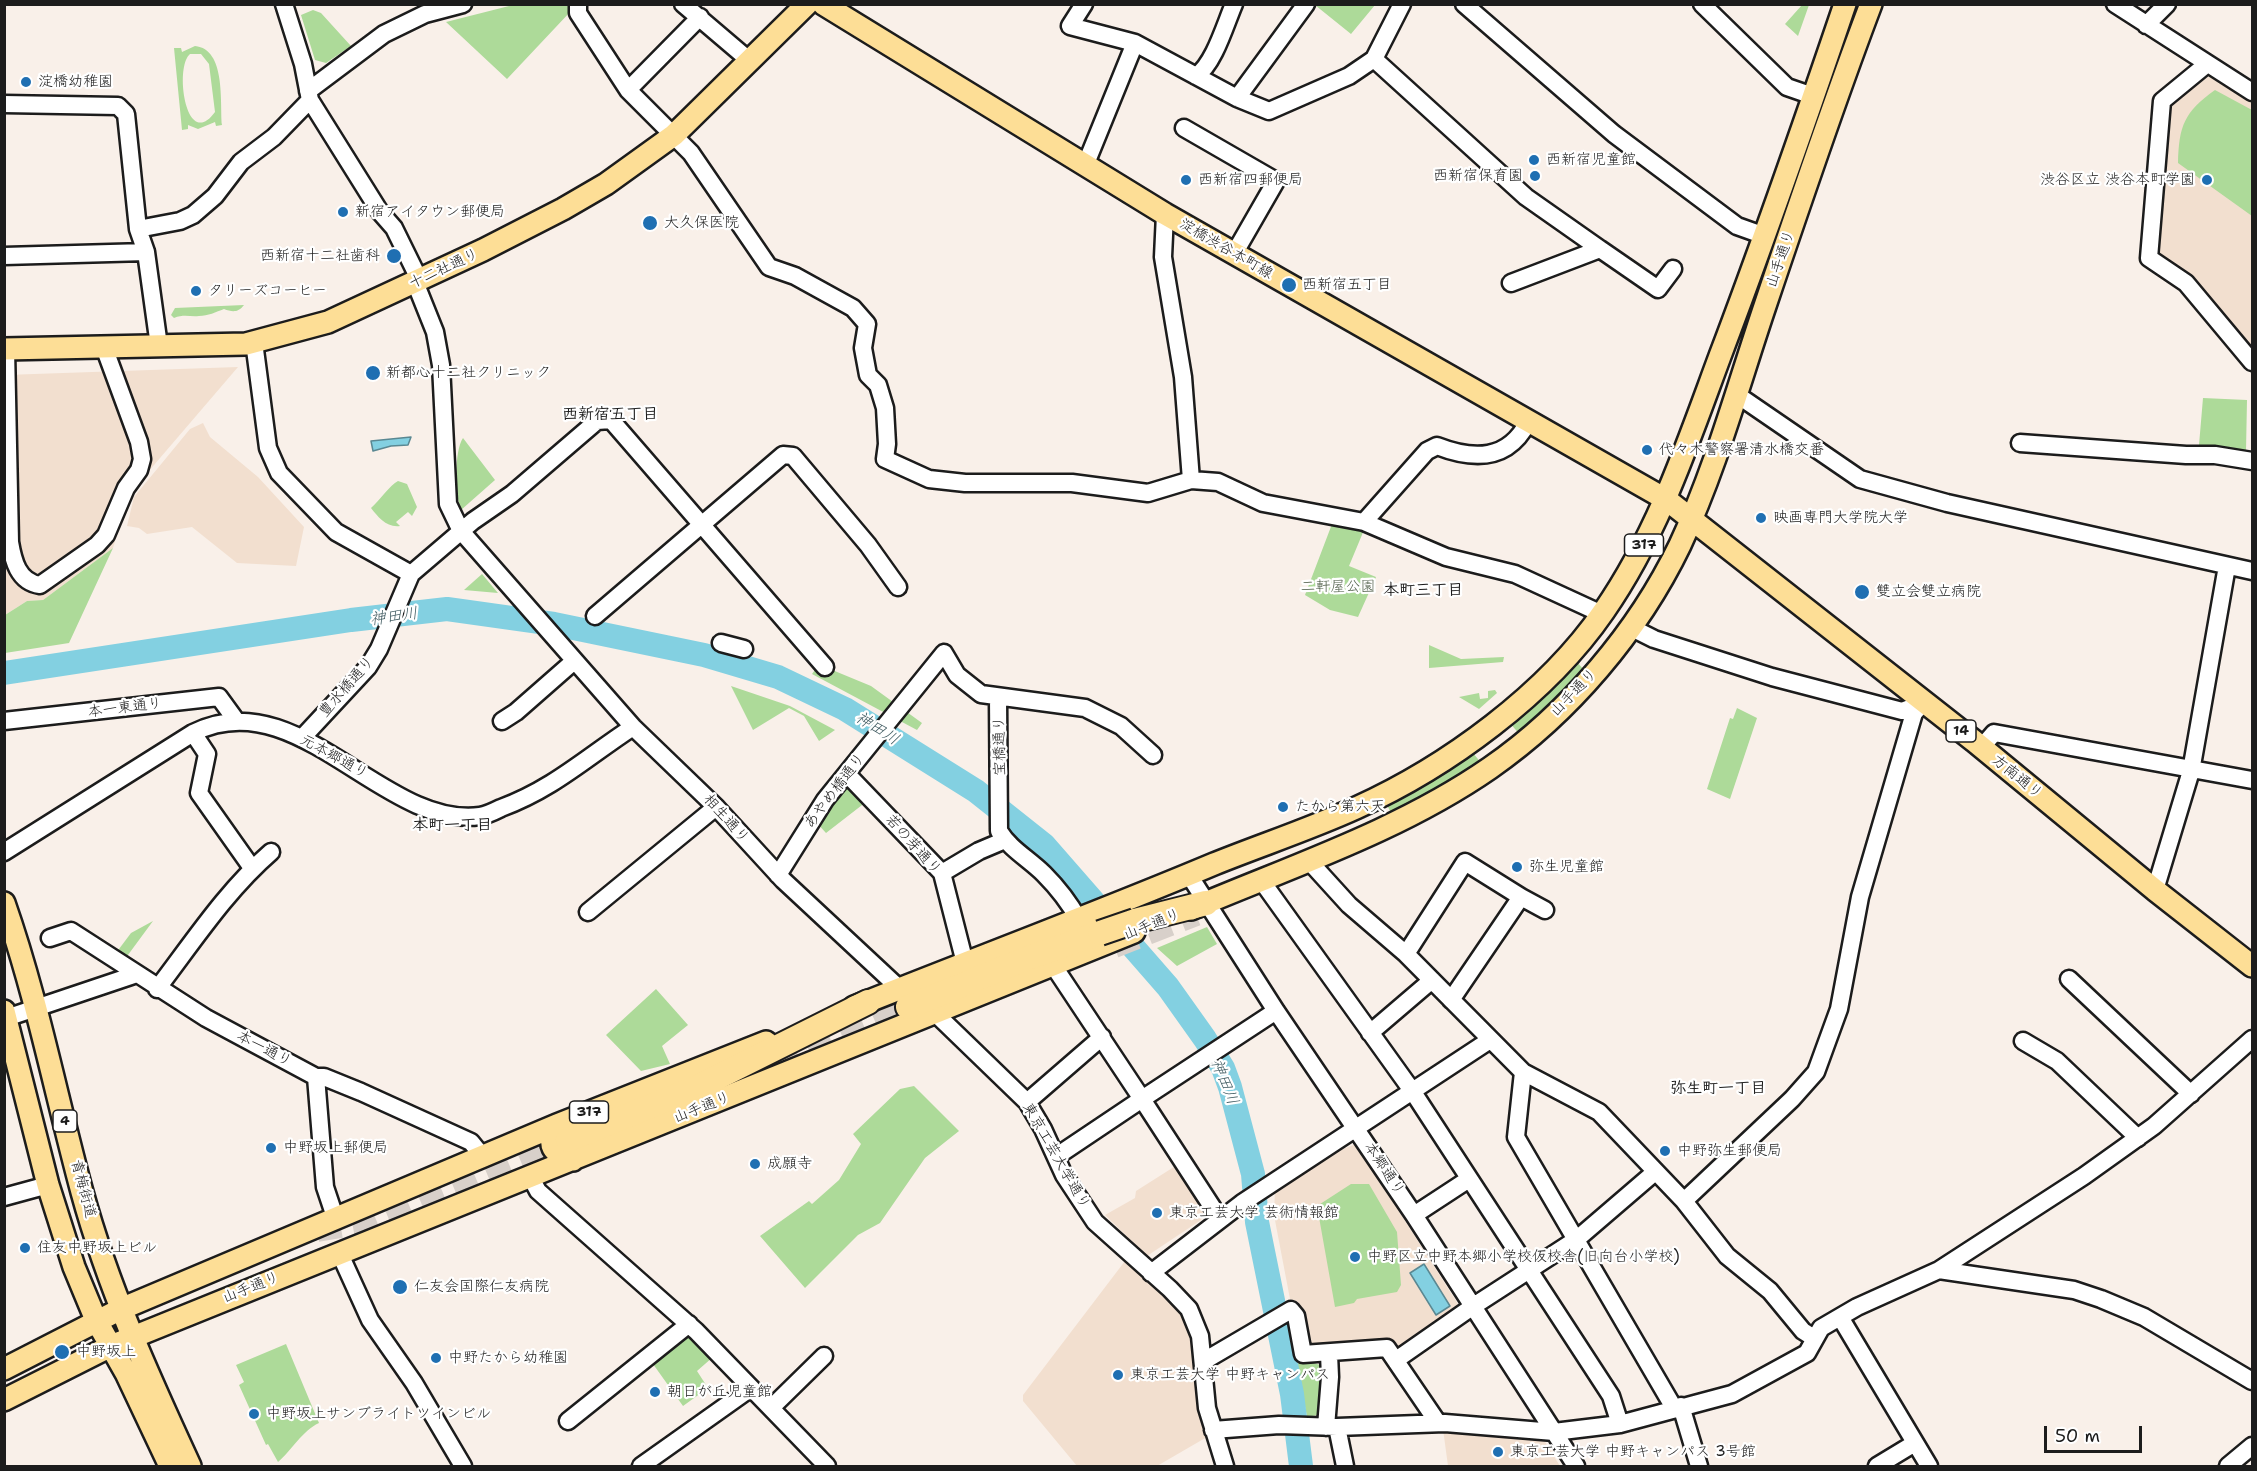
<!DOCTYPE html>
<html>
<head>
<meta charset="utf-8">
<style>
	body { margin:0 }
	#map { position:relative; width:2257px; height:1471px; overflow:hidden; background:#f9f0e9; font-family:"Shantell Sans",sans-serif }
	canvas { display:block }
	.frame { position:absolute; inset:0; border:6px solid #1c1c1c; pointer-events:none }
	.scale { position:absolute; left:2044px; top:1426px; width:98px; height:27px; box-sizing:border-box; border:3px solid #1c1c1c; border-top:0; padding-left:8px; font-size:18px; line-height:21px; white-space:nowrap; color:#1c1c1c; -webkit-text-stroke:4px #fff; paint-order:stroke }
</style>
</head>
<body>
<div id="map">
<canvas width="2257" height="1471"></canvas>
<div class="frame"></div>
<div class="scale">50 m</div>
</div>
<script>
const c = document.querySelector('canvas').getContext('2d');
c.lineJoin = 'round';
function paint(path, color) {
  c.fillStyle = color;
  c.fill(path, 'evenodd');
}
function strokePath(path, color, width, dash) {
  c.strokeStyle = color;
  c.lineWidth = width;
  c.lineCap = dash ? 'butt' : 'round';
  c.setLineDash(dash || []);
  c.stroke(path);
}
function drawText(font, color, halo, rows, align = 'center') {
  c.font = font + ' "Shantell Sans","Klee One",sans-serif';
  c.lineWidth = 4.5;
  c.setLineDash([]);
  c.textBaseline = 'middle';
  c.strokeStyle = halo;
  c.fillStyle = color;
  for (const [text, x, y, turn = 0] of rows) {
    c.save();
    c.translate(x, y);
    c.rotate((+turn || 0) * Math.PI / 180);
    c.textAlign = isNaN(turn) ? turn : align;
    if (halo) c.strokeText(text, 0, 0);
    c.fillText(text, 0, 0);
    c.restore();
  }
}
const built = new Path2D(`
	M 2216,76 L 2252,99 L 2252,351 L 2153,254 L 2169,105 L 2203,78 Z
	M 238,367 L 130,493 L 113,548 L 43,600 L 27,601 L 5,615 L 5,375 Z
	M 203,423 L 210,437 L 258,477 L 304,527 L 296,566 L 237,563 L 192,527 L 147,534 L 139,528 L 127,526 L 134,497 L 190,429 Z
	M 1356,1144 L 1458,1304 L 1458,1309 L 1399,1351 L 1390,1339 L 1313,1350 L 1306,1345 L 1298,1302 L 1290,1299 L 1274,1215 L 1275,1189 L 1343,1149 Z
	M 1177,1165 L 1205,1210 L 1201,1220 L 1147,1256 L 1105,1215 L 1135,1198 L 1136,1191 Z
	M 1129,1260 L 1180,1306 L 1194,1334 L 1198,1394 L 1207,1437 L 1157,1466 L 1077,1466 L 1023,1401 L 1023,1395 L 1125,1261 Z
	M 1443,1429 L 1542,1437 L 1560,1466 L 1448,1466 Z`);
const green = new Path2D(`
	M 513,5 L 571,5 L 571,11 L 507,79 L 446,22 Z
	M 1315,5 L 1375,5 L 1351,34 Z
	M 1802,5 L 1809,5 L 1798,36 L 1785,24 Z
	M 313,10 L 321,13 L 351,46 L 326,63 L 315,60 L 301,15 Z
	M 195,46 C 226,49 220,102 222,125 L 216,126 L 215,122 L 198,129 L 188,125 L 188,129 L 182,130 L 174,48 L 181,48 L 182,52 ZM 190,54 L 201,54 L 209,64 L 215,112 C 186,152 174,67 190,54 Z
	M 2215,90 L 2252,110 L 2252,216 L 2178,163 C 2179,126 2184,112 2215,90 Z
	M 244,305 C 238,313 232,312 224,309 C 216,312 208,316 199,316 C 190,317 184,314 174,318 L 171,315 L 175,308 Z
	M 2203,398 L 2247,400 L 2246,451 L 2199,445 Z
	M 463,438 L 495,480 L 461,510 C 455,495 454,451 463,438 Z
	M 398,481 L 407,484 L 417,507 L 412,516 L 408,512 L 396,522 L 400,526 C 387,528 378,517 371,508 C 380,500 390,485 398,481 Z
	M 1332,524 L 1364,530 L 1349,566 L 1376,577 L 1358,617 L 1330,610 L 1305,595 Z
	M 113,548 L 69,643 L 5,653 L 5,615 L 27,601 L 43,600 Z
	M 482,574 L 498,593 L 464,590 Z
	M 1429,645 L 1461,659 L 1504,657 L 1503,662 L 1429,668 Z
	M 1576,661 L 1586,672 L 1521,736 L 1509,722 Z
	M 817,667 L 825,667 L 871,686 L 922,723 L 917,730 L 812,674 Z
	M 731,686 L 790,706 L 835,730 L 819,741 L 804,716 L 789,708 L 753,730 Z
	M 1495,690 L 1497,693 L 1479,709 L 1459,697 L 1479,693 L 1480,699 L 1488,698 L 1488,691 Z
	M 1737,708 L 1757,718 L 1730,799 L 1707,789 L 1730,718 L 1733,719 Z
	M 1473,753 L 1482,764 L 1392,815 L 1386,803 Z
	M 847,780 L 866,802 L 826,833 L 816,822 Z
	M 153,921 L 125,959 L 116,953 L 131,933 Z
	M 1207,927 L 1217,944 L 1177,966 L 1157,948 Z
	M 656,989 L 688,1025 L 662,1046 L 670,1064 L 641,1071 L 606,1035 Z
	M 914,1086 L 959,1131 L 925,1158 L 880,1223 L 858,1235 L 805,1288 L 760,1236 L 809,1201 L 812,1204 L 839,1180 L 861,1144 L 853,1134 L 900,1089 Z
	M 1351,1184 L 1369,1184 L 1397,1232 L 1401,1285 L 1397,1292 L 1357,1299 L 1354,1303 L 1335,1307 L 1317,1206 Z
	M 686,1334 L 691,1335 L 713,1357 L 697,1371 L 708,1388 L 683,1406 L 653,1364 Z
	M 286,1344 L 319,1423 C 302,1431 292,1450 278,1462 L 268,1444 L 266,1445 L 239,1385 L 244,1382 L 236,1365 Z
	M 1311,1362 L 1320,1365 L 1324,1372 L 1318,1415 L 1307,1417 L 1297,1363 Z`);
const water = new Path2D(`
	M 411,437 L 408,445 L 391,446 L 373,451 L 371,441 Z
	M 1424,1264 L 1450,1306 L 1436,1315 L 1410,1273 Z`);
const river = new Path2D(`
	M 4,673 L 351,620 L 447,609 L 554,624 L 704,655 L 778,677 L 845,709 L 976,791 L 1044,845 L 1168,987 L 1205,1039 L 1223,1068 L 1230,1087 L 1253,1174 L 1257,1222 L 1292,1394 L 1301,1466`);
const highwayTunnel = new Path2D(`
	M 1114,946 L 1196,914
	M 744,1081 L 816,1046 L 908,1007
	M 317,1230 L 375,1220 L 568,1140`);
const minor = new Path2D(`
	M 284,4 L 303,64 L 310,100 L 380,212 L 394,228 L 419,279
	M 578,4 L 578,13 L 628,90 L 691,153 L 769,267 L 795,276 L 853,308 L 867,324 L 863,348 L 868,375 L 878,385 L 885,408 L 887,444 L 885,459 L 929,479 L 965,483 L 1072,483 L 1148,493 L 1191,480 L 1218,482 L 1263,503 L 1364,522 L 1446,557 L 1515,574 L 1602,614
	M 683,4 L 750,61
	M 1084,4 L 1070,26 L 1135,43 L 1237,98 L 1269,111 L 1349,76 L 1374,59 L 1402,4
	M 1464,4 L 1614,134 L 1737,226 L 1765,236
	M 1702,4 L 1787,87 L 1813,96
	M 2115,4 L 2252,92
	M 2146,25 L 2167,4
	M 1374,59 L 1526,197 L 1600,249 L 1511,283
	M 2207,64 L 2162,101 L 2149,258 L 2186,283 L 2252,362
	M 1196,76 C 1214,64 1225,25 1234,4
	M 628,90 L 700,17
	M 308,91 L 384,34 L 425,14 L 463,4
	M 1237,98 L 1306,4
	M 4,104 L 118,106 L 126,114 L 138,229 L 146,252 L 159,346
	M 1184,128 L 1276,181 L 1234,254
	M 1085,166 L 1135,43
	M 1165,214 L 1163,257 L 1183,377 L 1191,480
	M 138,229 L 180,221 L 193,215 L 215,196 L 241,162 L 274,137 L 310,100
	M 1600,249 L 1658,289 L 1673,269
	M 4,256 L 146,252
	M 415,282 L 435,332 L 441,365 L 448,504 L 461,531 L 633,727 L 716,807 L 783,880 L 900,989
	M 254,342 L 268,448 L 279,473 L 336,532 L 411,574
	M 6,349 L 10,542 C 13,560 18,582 40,585 L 97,545 L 106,535 L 126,488 L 139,470 L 142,459 L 139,442 L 104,347
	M 1736,394 L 1860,479 L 1947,503 L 2252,571
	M 2020,443 L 2186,455 L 2215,455 L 2252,461
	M 1364,522 L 1427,451 L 1437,446 C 1473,460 1508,461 1528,422
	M 595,616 L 783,455 L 793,456 L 868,545 L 898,587
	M 1630,627 L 1654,639 L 1772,677 L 1902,711 L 1923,703
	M 721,643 L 744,649
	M 998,698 L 999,831 C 1010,849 1029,859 1044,874 C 1058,888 1070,904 1079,920
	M 4,721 L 219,697 L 235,719
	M 502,721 L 516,712 L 573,662
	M 193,733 L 207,754 L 199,793 L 252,868
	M 302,738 L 368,667 L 379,649 L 411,574 L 473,521 L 512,494 L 597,421 L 611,420 L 825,667
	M 1981,748 L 1994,733 L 2252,780
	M 847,774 L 942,873 L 965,963
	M 4,852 L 193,733 C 297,680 383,829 480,816 C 487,815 495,811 501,808 C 553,789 587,757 633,727
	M 1309,861 L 1349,905 L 1406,954 L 1523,1072 L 1599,1112 L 1684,1201 L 1727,1256 L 1770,1291 L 1803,1331 L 1814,1338
	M 942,873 L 979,851 L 1005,840
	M 778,875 L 825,800 L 944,653 L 957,675 L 981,694 L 1085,708 L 1121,726 L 1153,755
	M 1189,875 L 1276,1011 L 1414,1215 L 1576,1466
	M 1261,880 L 1413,1092 L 1611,1396 L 1620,1424
	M 2155,890 L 2191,771 L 2227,566
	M 1521,897 L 1545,910
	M 588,912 L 716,807
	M 50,938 L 71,931 L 206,1018 L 316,1077 L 324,1077 L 361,1092 L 471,1142 L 484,1158
	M 1406,954 L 1465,862 L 1521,897 L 1451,1000
	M 1053,965 L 1142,1099 L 1057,1156
	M 2069,979 L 2191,1094
	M 157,989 C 193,942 226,891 271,852
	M 936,1014 L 1027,1102 L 1043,1129 L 1064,1175 L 1095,1222 L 1170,1289 L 1189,1309 L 1200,1336 L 1207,1408 L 1225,1466
	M 6,1018 L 137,974
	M 1370,1033 L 1432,980
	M 2023,1041 L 2057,1061 L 2138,1138
	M 1523,1072 L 1516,1137 L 1674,1408
	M 316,1077 L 325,1187 L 336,1220
	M 1027,1102 L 1102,1037
	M 530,1176 L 538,1191 L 696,1331 L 827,1466
	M 4,1197 L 48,1185
	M 1684,1201 L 1792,1099 L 1816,1072 L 1839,1009 L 1860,897 L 1914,713 L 1924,702
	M 1414,1215 L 1469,1179
	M 1220,1219 L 1142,1099 L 1276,1011
	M 339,1252 L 370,1320 L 414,1383 L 463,1466
	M 1939,1270 L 2074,1290 L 2101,1299 L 2144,1317 L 2252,1381
	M 1151,1273 L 1242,1203 L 1490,1040
	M 1840,1317 L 1929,1466
	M 1396,1360 L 1472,1307 L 1577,1239 L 1655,1172
	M 1204,1361 L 1291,1310 L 1296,1316 L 1303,1354 L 1387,1348 L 1438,1423
	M 1681,1406 L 1699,1466
	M 771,1408 L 824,1356
	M 568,1421 L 689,1324
	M 1326,1427 L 1330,1377 L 1329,1354
	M 1337,1427 L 1345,1466
	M 1213,1430 L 1279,1425 L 1337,1427 L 1445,1423 L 1554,1432 L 1620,1424 L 1732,1394 L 1807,1353 L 1821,1328 L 1857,1307 L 1939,1270 L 2084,1176 L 2154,1126 L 2252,1039
	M 641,1466 L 751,1388
	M 1877,1466 L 1915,1443
	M 2228,1466 L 2252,1446`);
const major = new Path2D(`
	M 823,4 L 1165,214 L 1667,500 L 1974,741 L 2155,890 L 2252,966
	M 4,349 L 246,344 L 328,322 L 483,250 L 563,209 L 606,184 L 674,135 L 807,4
	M 4,903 C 37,997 56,1096 82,1192 C 108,1287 149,1377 190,1466
	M 1191,909 C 1292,866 1399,831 1490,768 C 1569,713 1638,632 1680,545 C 1716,468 1738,386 1765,306 C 1799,205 1833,104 1871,4
	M 854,1007 C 974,959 1095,914 1214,864 C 1261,845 1310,829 1356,808 C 1447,767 1547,694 1604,611 C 1658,533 1687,445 1720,356 C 1764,240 1805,122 1845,4
	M 4,1011 L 48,1185 L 74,1267 L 96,1320 L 126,1373 L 170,1466
	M 557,1125 C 546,1146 552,1153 573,1160
	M 4,1369 L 121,1309 L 557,1125 L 766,1042
	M 4,1400 L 111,1346 L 1134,932`);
const highway = new Path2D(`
	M 1135,921 L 1206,903
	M 908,1007 L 1033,956 L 1100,933
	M 568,1140 L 700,1086 L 868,1002`);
const highwayBridge = new Path2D(`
	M 1100,933 L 1135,921`);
const markers = [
	[26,82,6,"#1f6fb2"],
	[1534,160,6,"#1f6fb2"],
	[1535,176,6,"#1f6fb2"],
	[1186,180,6,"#1f6fb2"],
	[2207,180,6,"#1f6fb2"],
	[343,212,6,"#1f6fb2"],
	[650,223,8,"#1f6fb2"],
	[394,256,8,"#1f6fb2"],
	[1289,285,8,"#1f6fb2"],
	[196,291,6,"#1f6fb2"],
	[373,373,8,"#1f6fb2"],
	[1647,450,6,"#1f6fb2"],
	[1761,518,6,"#1f6fb2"],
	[1862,592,8,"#1f6fb2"],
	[1283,807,6,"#1f6fb2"],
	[1517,867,6,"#1f6fb2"],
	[271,1148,6,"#1f6fb2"],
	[1665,1151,6,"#1f6fb2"],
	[755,1164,6,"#1f6fb2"],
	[1157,1213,6,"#1f6fb2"],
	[25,1248,6,"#1f6fb2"],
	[1355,1257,6,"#1f6fb2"],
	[400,1287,8,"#1f6fb2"],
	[62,1352,8,"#1f6fb2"],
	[436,1358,6,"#1f6fb2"],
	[1118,1375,6,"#1f6fb2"],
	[655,1392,6,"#1f6fb2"],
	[254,1414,6,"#1f6fb2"],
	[1498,1452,6,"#1f6fb2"]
];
const shields = [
	[1644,545,39],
	[1961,731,30],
	[589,1112,39],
	[65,1121,24]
];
const shieldNames = [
	["317",1644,545],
	["14",1961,731],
	["317",589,1112],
	["4",65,1121]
];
const poiNames = [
	["淀橋幼稚園",38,82],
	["西新宿児童館",1546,160],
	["西新宿保育園",1523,176,"right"],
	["西新宿四郵便局",1198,180],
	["渋谷区立 渋谷本町学園",2195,180,"right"],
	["新宿アイタウン郵便局",355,212],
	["大久保医院",664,223],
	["西新宿十二社歯科",380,256,"right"],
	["西新宿五丁目",1302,285],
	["タリーズコーヒー",208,291],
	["新都心十二社クリニック",386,373],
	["代々木警察署清水橋交番",1659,450],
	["映画専門大学院大学",1773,518],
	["雙立会雙立病院",1876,592],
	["たから第六天",1295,807],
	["弥生児童館",1529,867],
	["中野坂上郵便局",283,1148],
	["中野弥生郵便局",1677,1151],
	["成願寺",767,1164],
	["東京工芸大学 芸術情報館",1169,1213],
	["住友中野坂上ビル",37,1248],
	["中野区立中野本郷小学校仮校舎(旧向台小学校)",1367,1257],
	["仁友会国際仁友病院",414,1287],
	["中野坂上",76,1352],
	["中野たから幼稚園",448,1358],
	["東京工芸大学 中野キャンパス",1130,1375],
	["朝日が丘児童館",667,1392],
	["中野坂上サンブライトツインビル",266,1414],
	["東京工芸大学 中野キャンパス 3号館",1510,1452]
];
const streetNames = [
	["淀橋渋谷本町線",1226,249,30],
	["山手通り",1781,259,-71],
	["十二社通り",444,269,-25],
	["豊水橋通り",347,687,-49],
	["山手通り",1574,693,-46],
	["本一東通り",125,708,-7],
	["宝橋通り",1000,746,-91],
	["元本郷通り",334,757,29],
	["方南通り",2017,777,39],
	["あやめ橋通り",835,791,-53],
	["相生通り",726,819,48],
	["若の芽通り",913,845,48],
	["山手通り",1152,925,-22],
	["本一通り",264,1049,28],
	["山手通り",702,1108,-22],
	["東京工芸大学通り",1056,1156,60],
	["本郷通り",1384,1169,57],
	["青梅街道",83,1189,75],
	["山手通り",251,1288,-22]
];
const parkNames = [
	["二軒屋公園",1338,587]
];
const neighbourhoodNames = [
	["西新宿五丁目",610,415],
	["本町三丁目",1423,591],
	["本町一丁目",452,826],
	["弥生町一丁目",1718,1089]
];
const waterNames = [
	["神田川",394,617,-8],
	["神田川",877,729,32],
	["神田川",1224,1082,68]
];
paint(built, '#f2dfcf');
paint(green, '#adda99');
paint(water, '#83d0e1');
strokePath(water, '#5a8892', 1.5);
strokePath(river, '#83d0e1', 24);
strokePath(highwayTunnel, '#d8d0ca', 24, [24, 12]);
strokePath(minor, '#1c1c1c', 21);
strokePath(major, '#1c1c1c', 26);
strokePath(highway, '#1c1c1c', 28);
strokePath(minor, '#fff', 16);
strokePath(major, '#fdde96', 21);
strokePath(highway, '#fdde96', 24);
strokePath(highwayBridge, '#1c1c1c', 28, []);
strokePath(highwayBridge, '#fdde96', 24);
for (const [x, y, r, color] of markers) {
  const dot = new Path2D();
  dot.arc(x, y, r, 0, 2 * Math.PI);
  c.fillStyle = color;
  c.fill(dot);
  strokePath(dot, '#fff', 2);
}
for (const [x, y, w] of shields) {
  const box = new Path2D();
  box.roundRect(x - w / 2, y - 11, w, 22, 4.5);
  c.fillStyle = '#fff';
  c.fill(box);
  strokePath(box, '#1c1c1c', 1.5);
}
drawText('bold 14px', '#1c1c1c', null, shieldNames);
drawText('15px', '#1c1c1c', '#fff', poiNames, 'left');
drawText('15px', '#1c1c1c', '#fff', streetNames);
drawText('15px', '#4f5e48', '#fff', parkNames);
drawText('bold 16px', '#1c1c1c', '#fff', neighbourhoodNames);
drawText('italic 16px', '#405b61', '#fff', waterNames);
</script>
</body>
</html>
